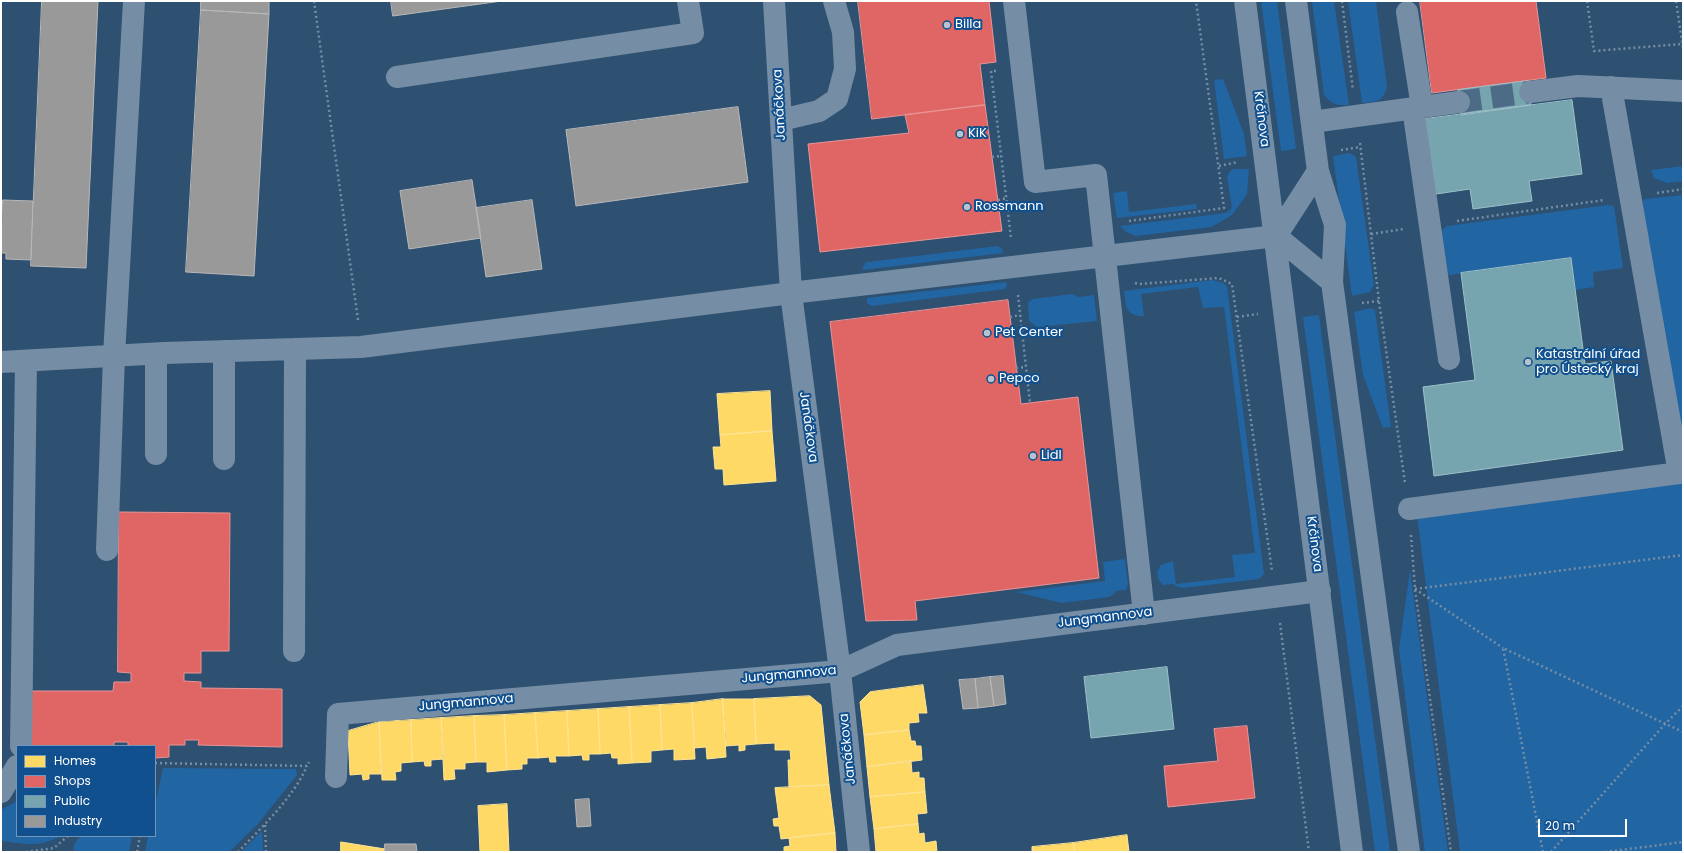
<!DOCTYPE html>
<html>
<head>
<meta charset="utf-8">
<style>
	body { margin:0 }
	#map { position:relative; width:1684px; height:853px; overflow:hidden; background:#2e5071; font-family:Poppins,sans-serif }
	canvas { display:block }
	.frame { position:absolute; inset:0; border:2px solid #fff; pointer-events:none }
	.legend { position:absolute; left:16px; top:745px; width:140px; height:92px; box-sizing:border-box; background:#11508e; border:1px solid #7096bb; margin:0; padding:5px 7px; list-style:none; font-size:12px; color:#fff }
	.legend li { display:flex; align-items:center; gap:8px; height:20px }
	.legend b { width:20px; border:1px solid #7096bb }
	.scale { position:absolute; left:1538px; top:819px; width:89px; height:18px; box-sizing:border-box; border:2px solid #fff; border-top:0; padding-left:5px; font-size:12px; line-height:14px; white-space:nowrap; color:#fff; -webkit-text-stroke:3px #11508e; paint-order:stroke }
</style>
</head>
<body>
<div id="map">
<canvas width="1684" height="853"></canvas>
<div class="frame"></div>
<ul class="legend">
<li><b style="height:11px;background:#ffd966"></b>Homes</li>
<li><b style="height:11px;background:#e06666"></b>Shops</li>
<li><b style="height:11px;background:#76a5af"></b>Public</li>
<li><b style="height:11px;background:#999"></b>Industry</li>
</ul>
<div class="scale">20 m</div>
</div>
<script>
const c = document.querySelector('canvas').getContext('2d');
c.lineJoin = 'round';
function paint(path, color) {
  c.fillStyle = color;
  c.fill(path, 'evenodd');
}
function strokePath(path, color, width, dash) {
  c.strokeStyle = color;
  c.lineWidth = width;
  c.lineCap = dash ? 'butt' : 'round';
  c.setLineDash(dash || []);
  c.stroke(path);
}
function drawText(font, color, halo, rows, align = 'center') {
  c.font = font + ' Poppins,sans-serif';
  c.lineWidth = 4;
  c.setLineDash([]);
  c.textBaseline = 'middle';
  c.strokeStyle = halo;
  c.fillStyle = color;
  for (const [text, x, y, turn = 0] of rows) {
    c.save();
    c.translate(x, y);
    c.rotate((+turn || 0) * Math.PI / 180);
    c.textAlign = isNaN(turn) ? turn : align;
    if (halo) c.strokeText(text, 0, 0);
    c.fillText(text, 0, 0);
    c.restore();
  }
}
const green = new Path2D(`
	M 1261,1 L 1277,1 L 1296,149 L 1281,151 Z
	M 1312,1 L 1334,1 L 1349,105 C 1336,106 1332,104 1324,95 Z
	M 1348,1 L 1376,1 L 1387,87 C 1383,102 1376,102 1362,103 Z
	M 1223,79 L 1244,134 L 1247,156 L 1224,159 L 1214,80 Z
	M 1350,153 L 1356,157 L 1374,285 L 1370,292 L 1352,296 L 1333,156 Z
	M 1683,166 L 1683,181 L 1667,183 L 1654,178 L 1651,170 Z
	M 1232,169 L 1249,169 L 1247,194 L 1232,215 L 1222,221 L 1211,227 L 1136,236 L 1126,232 L 1120,226 L 1226,213 L 1232,208 L 1227,176 Z
	M 1127,191 L 1129,212 L 1196,204 L 1197,209 L 1117,218 L 1113,193 Z
	M 1683,195 L 1683,466 L 1642,202 L 1645,199 Z
	M 1608,205 L 1614,206 L 1623,268 L 1593,272 L 1594,287 L 1575,290 L 1570,258 L 1443,276 L 1440,232 L 1447,226 Z
	M 998,246 L 1002,249 L 1003,253 L 862,270 L 865,263 L 868,262 Z
	M 1212,280 L 1223,283 L 1227,286 L 1264,574 L 1259,579 L 1183,588 L 1178,587 L 1173,584 L 1163,585 L 1158,579 L 1157,572 L 1161,565 L 1173,561 L 1176,584 L 1235,577 L 1232,555 L 1255,553 L 1224,307 L 1203,308 L 1198,287 L 1141,294 L 1144,316 C 1125,316 1126,306 1124,291 Z
	M 1006,282 L 1007,286 L 1005,289 L 872,306 L 867,303 L 867,298 Z
	M 1072,294 L 1079,297 L 1094,295 L 1097,321 L 1037,327 L 1029,321 L 1028,302 L 1033,299 Z
	M 1371,308 L 1375,310 L 1391,427 L 1383,428 L 1363,375 L 1354,312 Z
	M 1319,315 L 1390,852 L 1375,852 L 1303,317 Z
	M 1683,476 L 1683,852 L 1460,852 L 1417,515 Z
	M 1125,559 L 1128,584 L 1126,590 L 1116,591 L 1114,594 L 1109,597 L 1062,603 L 1016,592 L 1105,581 L 1103,562 Z
	M 1410,570 L 1448,852 L 1425,852 L 1399,649 Z
	M 163,768 L 296,769 L 297,775 L 257,825 L 229,852 L 145,852 L 148,836 L 155,836 L 155,805 Z
	M 17,801 L 17,836 L 61,836 C 37,848 26,844 1,841 L 1,810 Z
	M 262,831 L 263,852 L 241,852 Z
	M 81,836 L 132,836 L 129,852 L 75,852 L 73,848 L 77,840 Z`);
const homes = new Path2D(`
	M 770,391 L 772,431 L 720,435 L 717,394 Z
	M 772,431 L 776,481 L 724,485 L 723,469 L 715,469 L 713,447 L 721,447 L 720,435 Z
	M 923,685 L 927,713 L 918,713 L 919,722 L 909,723 L 909,730 L 864,735 L 860,702 L 870,692 Z
	M 810,696 L 821,705 L 829,785 L 789,787 L 788,760 L 791,760 L 790,750 L 775,750 L 775,743 L 756,744 L 754,699 Z
	M 723,699 L 754,699 L 756,744 L 745,745 L 745,750 L 739,751 L 739,745 L 726,746 Z
	M 723,699 L 726,757 L 707,759 L 706,747 L 694,748 L 692,703 Z
	M 692,703 L 695,759 L 674,760 L 674,749 L 662,750 L 660,705 Z
	M 660,705 L 662,750 L 651,751 L 651,762 L 632,763 L 629,707 Z
	M 629,707 L 632,763 L 618,764 L 618,758 L 612,758 L 611,753 L 600,754 L 598,709 Z
	M 598,709 L 600,754 L 589,754 L 589,760 L 583,760 L 582,755 L 569,756 L 567,711 Z
	M 567,711 L 569,756 L 555,756 L 556,762 L 550,762 L 549,757 L 538,758 L 535,713 Z
	M 535,713 L 538,758 L 527,758 L 527,764 L 522,764 L 522,769 L 507,770 L 504,715 Z
	M 504,715 L 507,770 L 487,772 L 487,762 L 476,762 L 474,716 Z
	M 474,716 L 476,762 L 465,763 L 465,769 L 454,769 L 455,779 L 444,780 L 441,718 Z
	M 441,718 L 444,759 L 431,760 L 431,766 L 425,766 L 424,761 L 412,762 L 411,720 Z
	M 411,720 L 412,762 L 401,763 L 401,771 L 395,772 L 396,780 L 382,780 L 379,722 Z
	M 379,722 L 381,774 L 369,774 L 369,779 L 363,780 L 362,774 L 350,775 L 348,731 Z
	M 909,730 L 911,741 L 915,741 L 916,746 L 921,746 L 922,760 L 867,767 L 864,735 Z
	M 911,761 L 912,773 L 919,772 L 919,778 L 924,778 L 925,792 L 870,797 L 867,767 Z
	M 829,785 L 835,833 L 781,839 L 779,826 L 774,826 L 773,819 L 779,818 L 775,788 Z
	M 925,792 L 927,813 L 917,814 L 918,824 L 874,829 L 870,797 Z
	M 507,804 L 509,852 L 480,852 L 478,806 Z
	M 918,824 L 919,834 L 924,833 L 925,843 L 936,841 L 937,852 L 876,852 L 874,829 Z
	M 835,833 L 836,852 L 784,852 L 784,847 L 790,846 L 789,838 Z
	M 1127,835 L 1129,852 L 1075,852 L 1073,843 Z
	M 341,842 L 385,849 L 385,852 L 341,852 Z
	M 1073,843 L 1075,852 L 1032,852 L 1032,847 Z`);
const shops = new Path2D(`
	M 858,1 L 989,1 L 996,62 L 980,64 L 985,105 L 872,119 Z
	M 1420,1 L 1536,1 L 1546,78 L 1432,93 Z
	M 985,105 L 1002,231 L 820,252 L 808,144 L 909,133 L 905,115 Z
	M 1008,300 L 1021,404 L 1078,397 L 1099,578 L 915,601 L 917,620 L 866,621 L 830,322 Z
	M 119,512 L 230,513 L 229,651 L 201,651 L 201,673 L 184,673 L 184,681 L 201,682 L 201,688 L 282,689 L 282,747 L 198,745 L 199,740 L 185,740 L 185,745 L 169,745 L 169,757 L 155,758 L 155,746 L 128,746 L 128,742 L 114,742 L 114,746 L 31,746 L 31,691 L 113,691 L 114,682 L 131,682 L 131,673 L 118,672 Z
	M 1247,726 L 1255,798 L 1168,807 L 1164,766 L 1218,761 L 1214,729 Z`);
const public = new Path2D(`
	M 1528,81 L 1531,105 L 1461,115 L 1458,90 Z
	M 1572,100 L 1582,174 L 1529,181 L 1532,201 L 1473,209 L 1470,189 L 1436,194 L 1425,119 Z
	M 1571,258 L 1585,364 L 1611,361 L 1623,450 L 1434,476 L 1423,387 L 1475,380 L 1461,273 Z
	M 1167,667 L 1174,729 L 1091,738 L 1084,677 Z`);
const industry = new Path2D(`
	M 42,1 L 98,1 L 86,268 L 31,266 Z
	M 201,1 L 269,1 L 269,14 L 201,10 Z
	M 391,1 L 502,1 L 393,16 Z
	M 201,10 L 269,14 L 254,276 L 186,272 Z
	M 738,107 L 748,182 L 576,206 L 566,130 Z
	M 472,180 L 481,238 L 409,249 L 400,191 Z
	M 3,200 L 33,201 L 31,260 L 6,259 L 6,253 L 1,253 Z
	M 532,200 L 542,269 L 486,277 L 476,208 Z
	M 1003,676 L 1006,704 L 994,706 L 990,677 Z
	M 990,677 L 994,706 L 978,708 L 975,679 Z
	M 975,679 L 978,708 L 963,709 L 959,680 Z
	M 589,799 L 591,826 L 577,827 L 575,800 Z
	M 385,844 L 416,844 L 417,852 L 385,852 Z`);
const minorTunnel = new Path2D(`
	M 1459,102 L 1530,92`);
const path = new Path2D(`
	M 314,1 L 358,320
	M 1342,1 L 1353,90
	M 1587,1 L 1594,51 L 1682,44
	M 1676,1 L 1683,48
	M 996,71 L 991,71 L 1011,238
	M 1360,143 L 1379,301 L 1405,483
	M 1341,150 L 1360,147
	M 992,157 L 1001,156
	M 1219,166 L 1238,162
	M 1657,193 L 1683,189
	M 998,200 L 1007,198
	M 1129,221 L 1224,208 L 1196,1
	M 1457,221 L 1604,200
	M 1371,234 L 1404,229
	M 1135,283 L 1139,284 L 1219,278 L 1232,284 L 1272,571
	M 1018,295 L 1030,403
	M 1362,303 L 1379,301
	M 1010,317 L 1020,315
	M 1237,317 L 1258,314
	M 1016,368 L 1026,367
	M 1411,535 L 1415,589 L 1451,852
	M 1415,589 L 1683,555
	M 1415,589 L 1503,648
	M 1280,623 L 1309,852
	M 155,763 L 307,766 L 309,762
	M 265,825 L 266,852
	M 26,852 L 54,848 L 68,836
	M 137,852 L 140,836
	M 238,852 C 262,827 293,798 307,766
	M 1543,852 L 1503,648 L 1683,732
	M 1551,852 L 1665,724 L 1683,706
	M 1605,852 L 1683,842`);
const minor = new Path2D(`
	M 774,1 L 791,293 L 840,671 L 859,852
	M 1014,1 L 1035,182 L 1096,175 L 1144,614
	M 1245,1 L 1352,852
	M 1296,1 L 1318,171 L 1335,225 L 1332,282 L 1409,852
	M 1407,12 L 1422,107
	M 397,77 L 693,33 L 688,1
	M 1530,92 L 1578,86 L 1683,91
	M 1413,108 L 1449,359
	M 781,120 L 819,111 L 837,99 L 845,69 L 843,32 L 834,1
	M 1312,122 L 1459,102
	M 1276,236 L 1318,171
	M 1276,236 L 1332,282
	M 224,351 L 224,459
	M 156,354 L 156,454
	M 1,362 L 164,353 L 361,347 L 791,293 L 1276,236
	M 1409,509 L 1679,473 L 1611,87
	M 107,550 L 114,356 L 134,1
	M 294,651 L 295,349
	M 21,746 L 26,361
	M 336,777 L 338,714 L 840,671 L 897,645 L 1320,591
	M 1,792 L 17,766`);
const markers = [
	[947,25,4,"#b6c2cd"],
	[960,134,4,"#b6c2cd"],
	[967,207,4,"#b6c2cd"],
	[987,333,4,"#b6c2cd"],
	[1528,362,4,"#b6c2cd"],
	[991,379,4,"#b6c2cd"],
	[1033,456,4,"#b6c2cd"]
];
const poiNames = [
	["Billa",955,25],
	["KiK",968,134],
	["Rossmann",975,207],
	["Pet Center",995,333],
	["Katastrální úřad",1536,355],
	["pro Ústecký kraj",1536,370],
	["Pepco",999,379],
	["Lidl",1041,456]
];
const streetNames = [
	["Janáčkova",780,105,-93],
	["Krčínova",1261,119,83],
	["Janáčkova",808,427,82],
	["Krčínova",1314,544,83],
	["Jungmannova",1105,618,-7],
	["Jungmannova",789,675,-5],
	["Jungmannova",466,703,-5],
	["Janáčkova",848,749,-96]
];
paint(green, '#2265a3');
paint(homes, '#ffd966');
strokePath(homes, '#ffe494', 1);
paint(shops, '#e06666');
strokePath(shops, '#e99494', 1);
paint(public, '#76a5af');
strokePath(public, '#9fc0c7', 1);
paint(industry, '#999');
strokePath(industry, '#b8b8b8', 1);
strokePath(minorTunnel, '#4d6a86', 22, [22, 11]);
strokePath(path, '#758ea5', 2.5, [2, 3]);
strokePath(minor, '#758ea5', 22);
for (const [x, y, r, color] of markers) {
  const dot = new Path2D();
  dot.arc(x, y, r, 0, 2 * Math.PI);
  c.fillStyle = color;
  c.fill(dot);
  strokePath(dot, '#11508e', 1.5);
}
drawText('13px', '#fff', '#11508e', poiNames, 'left');
drawText('13px', '#fff', '#11508e', streetNames);
</script>
</body>
</html>
